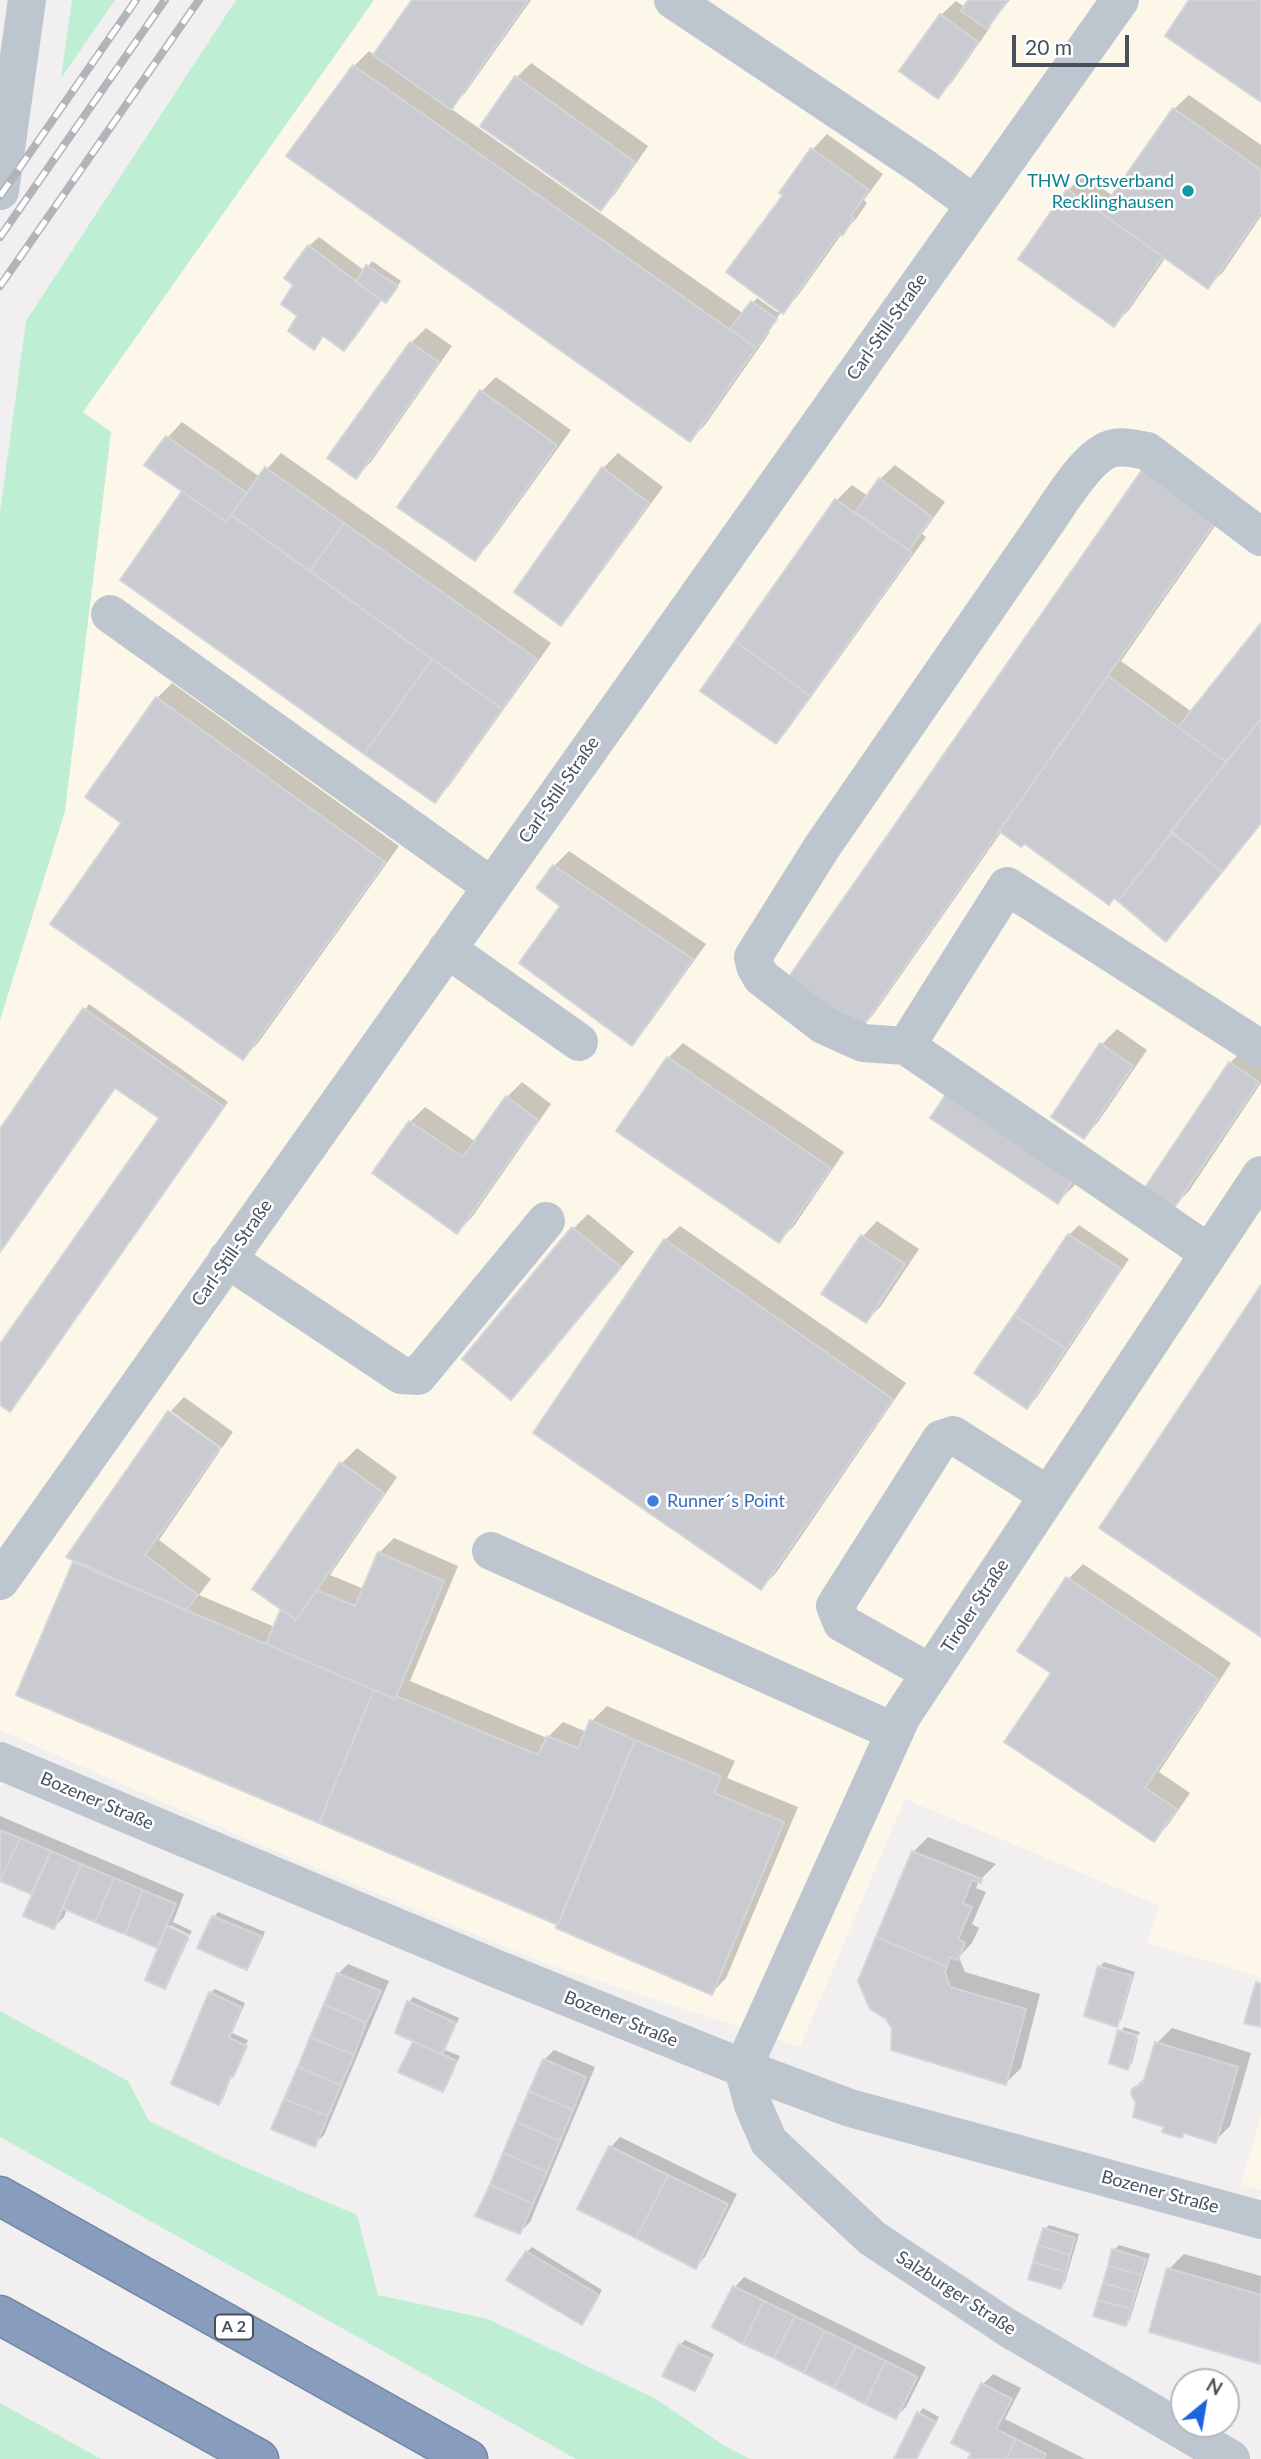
<!DOCTYPE html>
<html>
<head>
<meta charset="utf-8">
<style>
	body { margin:0 }
	#map { position:relative; width:1261px; height:2459px; overflow:hidden; background:#f1efef; font-family:Lato,sans-serif }
	canvas { display:block }
	.north { position:absolute; left:1170px; top:2368px; width:70px; height:70px; box-sizing:border-box; background:#fff; border:2px solid #b5b9be; border-radius:50%; rotate:30deg; font-size:19px; font-weight:700; line-height:28px; text-align:center; color:#47515c }
	.north::after { content:''; display:block; margin:auto; width:24px; height:32px; background:#1d63dd; clip-path:polygon(50% 0,100% 100%,50% 72%,0 100%) }
	.scale { position:absolute; left:1012px; top:35px; width:117px; height:32px; box-sizing:border-box; border:4px solid #47515c; border-top:0; padding-left:9px; font-size:21px; line-height:24px; white-space:nowrap; color:#47515c; -webkit-text-stroke:5px #fff; paint-order:stroke }
</style>
</head>
<body>
<div id="map">
<canvas width="1261" height="2459"></canvas>
<div class="north">N</div>
<div class="scale">20 m</div>
</div>
<script>
const c = document.querySelector('canvas').getContext('2d');
c.lineJoin = 'round';
function paint(path, color) {
  c.fillStyle = color;
  c.fill(path, 'evenodd');
}
function strokePath(path, color, width, dash) {
  c.strokeStyle = color;
  c.lineWidth = width;
  c.lineCap = dash ? 'butt' : 'round';
  c.setLineDash(dash || []);
  c.stroke(path);
}
function drawText(font, color, halo, rows, align = 'center') {
  c.font = font + ' Lato,sans-serif';
  c.lineWidth = 5;
  c.setLineDash([]);
  c.textBaseline = 'middle';
  c.strokeStyle = halo;
  c.fillStyle = color;
  for (const [text, x, y, turn = 0] of rows) {
    c.save();
    c.translate(x, y);
    c.rotate((+turn || 0) * Math.PI / 180);
    c.textAlign = isNaN(turn) ? turn : align;
    if (halo) c.strokeText(text, 0, 0);
    c.fillText(text, 0, 0);
    c.restore();
  }
}
const commercial = new Path2D(`
	M 374,0 L 1261,0 L 1261,1977 L 1147,1943 L 1160,1906 L 905,1799 L 800,2047 L 544,1963 L 251,1841 L 0,1730 L 0,1020 L 65,811 L 83,412 Z
	M 1261,2115 L 1261,2190 L 1241,2184 Z`);
const green = new Path2D(`
	M 72,0 L 115,0 L 61,78 Z
	M 236,0 L 374,0 L 83,412 L 111,432 L 65,811 L 0,1020 L 0,513 L 26,321 Z
	M 0,2011 L 128,2081 L 149,2121 L 231,2161 L 357,2215 L 378,2295 L 488,2319 L 656,2399 L 723,2445 L 750,2459 L 576,2459 L 0,2137 Z
	M 0,2403 L 101,2459 L 0,2459 Z`);
const shadow = new Path2D(`
	M 415,0 L 531,0 L 465,93 L 450,108 L 744,314 L 757,298 L 777,312 L 779,309 L 785,194 L 781,192 L 813,149 L 827,134 L 883,174 L 864,200 L 867,203 L 856,219 L 843,232 L 797,297 L 782,311 L 768,331 L 770,332 L 705,425 L 690,440 L 289,156 L 354,66 L 369,51 L 375,55 Z
	M 970,0 L 1010,0 L 989,25 L 991,26 L 952,82 L 937,97 L 941,15 L 956,1 L 965,7 Z
	M 531,63 L 648,146 L 615,194 L 600,209 L 516,78 Z
	M 1189,95 L 1261,145 L 1261,216 L 1223,272 L 1208,286 L 1166,257 L 1129,310 L 1114,324 L 1068,190 L 1083,175 L 1113,196 L 1174,109 Z
	M 319,237 L 365,271 L 372,261 L 401,281 L 390,296 L 383,298 L 354,339 L 344,349 L 325,335 L 314,347 L 300,316 L 296,285 L 309,246 Z
	M 426,328 L 452,346 L 371,462 L 356,476 L 411,343 Z
	M 496,377 L 571,430 L 489,544 L 474,559 L 482,391 Z
	M 182,422 L 260,477 L 281,453 L 551,643 L 449,786 L 434,801 L 184,491 L 147,465 L 168,437 Z
	M 618,453 L 663,487 L 575,608 L 561,623 L 603,468 Z
	M 895,465 L 945,502 L 922,534 L 926,537 L 786,732 L 776,742 L 702,690 L 837,500 L 852,485 L 868,496 L 880,479 Z
	M 1229,506 L 1121,661 L 1192,712 L 1261,625 L 1261,824 L 1180,925 L 1166,939 L 1115,897 L 1024,842 L 1002,831 L 873,1015 L 859,1029 L 788,980 Z
	M 172,683 L 399,846 L 258,1043 L 243,1058 L 157,698 Z
	M 569,851 L 706,944 L 646,1028 L 632,1043 L 563,906 L 554,866 Z
	M 89,1004 L 228,1102 L 14,1406 L 0,1403 L 0,1347 L 161,1118 L 116,1087 L 0,1251 L 0,1132 Z
	M 1117,1029 L 1147,1050 L 1098,1122 L 1084,1137 L 1053,1116 L 1102,1044 Z
	M 683,1043 L 844,1152 L 794,1226 L 779,1241 L 668,1058 Z
	M 1245,1048 L 1261,1059 L 1261,1083 L 1189,1191 L 1174,1206 L 1230,1063 Z
	M 964,1079 L 1088,1162 L 1073,1187 L 1058,1201 Z
	M 522,1082 L 551,1104 L 472,1217 L 457,1232 L 410,1122 L 425,1107 L 476,1142 L 507,1097 Z
	M 588,1214 L 634,1252 L 525,1383 L 511,1398 L 574,1228 Z
	M 877,1221 L 919,1249 L 881,1306 L 866,1321 L 824,1293 L 863,1236 Z
	M 1079,1225 L 1129,1259 L 1037,1397 L 1027,1407 L 1069,1235 Z
	M 680,1226 L 906,1383 L 776,1573 L 761,1588 L 665,1240 Z
	M 184,1397 L 233,1432 L 222,1448 L 171,1411 Z
	M 170,1412 L 170,1414 L 220,1451 L 159,1540 L 211,1579 L 199,1595 L 275,1627 L 283,1609 L 254,1588 L 342,1463 L 357,1448 L 397,1477 L 330,1575 L 364,1589 L 379,1553 L 394,1538 L 458,1566 L 410,1681 L 547,1738 L 563,1722 L 587,1732 L 592,1721 L 607,1706 L 735,1761 L 727,1778 L 798,1807 L 726,1978 L 712,1993 L 561,1924 L 18,1694 L 75,1561 L 68,1557 Z
	M 1083,1564 L 1231,1663 L 1159,1772 L 1190,1793 L 1168,1825 L 1154,1840 L 1053,1672 L 1068,1579 Z
	M 0,1816 L 184,1894 L 173,1922 L 192,1931 L 190,1935 L 170,1925 L 170,1929 L 189,1938 L 169,1982 L 165,1987 L 164,1939 L 157,1945 L 67,1908 L 64,1917 L 54,1927 L 34,1894 L 0,1879 Z
	M 928,1837 L 996,1864 L 979,1881 L 976,1888 L 986,1892 L 972,1924 L 979,1928 L 972,1943 L 959,1957 L 965,1972 L 1040,1994 L 1021,2068 L 1006,2083 L 893,2049 L 913,1852 Z
	M 218,1912 L 265,1932 L 251,1963 L 246,1968 L 214,1917 Z
	M 1104,1962 L 1135,1972 L 1121,2020 L 1117,2025 L 1100,1967 Z
	M 348,1964 L 389,1981 L 324,2135 L 314,2145 L 338,1974 Z
	M 215,1989 L 245,2003 L 232,2033 L 248,2040 L 234,2072 L 236,2072 L 232,2075 L 223,2099 L 218,2103 L 210,1993 Z
	M 413,1997 L 459,2018 L 445,2050 L 460,2056 L 447,2086 L 443,2090 L 400,2071 L 415,2041 L 409,2002 Z
	M 1124,2027 L 1140,2032 L 1139,2035 L 1122,2030 Z
	M 1172,2028 L 1251,2053 L 1230,2126 L 1215,2141 L 1185,2132 L 1181,2136 L 1138,2103 L 1133,2089 L 1147,2076 L 1157,2043 Z
	M 1120,2033 L 1138,2039 L 1132,2063 L 1127,2068 Z
	M 554,2050 L 595,2067 L 530,2222 L 520,2232 L 544,2060 Z
	M 620,2137 L 737,2194 L 705,2257 L 695,2267 L 579,2208 L 611,2147 Z
	M 1049,2225 L 1079,2234 L 1065,2282 L 1061,2287 L 1045,2229 Z
	M 1119,2245 L 1150,2254 L 1130,2319 L 1126,2324 L 1114,2250 Z
	M 532,2247 L 602,2290 L 582,2323 L 527,2252 Z
	M 1184,2254 L 1261,2276 L 1259,2362 L 1169,2269 Z
	M 744,2277 L 926,2367 L 906,2407 L 896,2417 L 735,2287 Z
	M 685,2340 L 714,2354 L 700,2384 L 695,2389 L 680,2345 Z
	M 993,2374 L 1021,2388 L 1005,2419 L 1085,2459 L 970,2459 L 973,2452 L 983,2384 Z
	M 923,2408 L 939,2417 L 917,2459 L 898,2459 L 919,2413 Z`);
const building = new Path2D(`
	M 412,0 L 528,0 L 451,110 L 373,55 Z
	M 968,0 L 1008,0 L 987,29 L 961,11 Z
	M 1189,0 L 1261,0 L 1261,102 L 1165,36 Z
	M 940,14 L 978,42 L 938,99 L 899,71 Z
	M 353,65 L 756,348 L 690,442 L 286,156 Z
	M 515,76 L 635,162 L 601,211 L 480,126 Z
	M 1173,108 L 1261,170 L 1261,212 L 1208,289 L 1100,212 Z
	M 811,148 L 869,190 L 851,216 L 854,218 L 842,236 L 839,233 L 783,314 L 726,272 L 783,195 L 779,193 Z
	M 1067,189 L 1163,257 L 1114,327 L 1018,259 Z
	M 308,245 L 381,300 L 344,351 L 323,336 L 314,350 L 288,331 L 297,316 L 281,304 L 293,285 L 284,278 Z
	M 366,265 L 398,286 L 386,303 L 356,282 Z
	M 751,301 L 777,319 L 756,348 L 730,329 Z
	M 410,342 L 439,362 L 356,479 L 327,458 Z
	M 480,390 L 557,445 L 475,561 L 397,507 Z
	M 166,436 L 247,493 L 226,522 L 144,465 Z
	M 265,467 L 344,523 L 310,571 L 231,515 Z
	M 602,467 L 649,503 L 561,626 L 514,592 Z
	M 1142,470 L 1215,522 L 859,1032 L 786,981 Z
	M 879,478 L 932,517 L 909,550 L 855,512 Z
	M 182,491 L 226,522 L 231,515 L 432,659 L 364,754 L 120,580 Z
	M 835,499 L 912,553 L 810,696 L 735,641 Z
	M 344,523 L 537,659 L 502,709 L 310,571 Z
	M 1261,623 L 1261,719 L 1226,762 L 1178,727 Z
	M 735,641 L 810,696 L 776,744 L 700,691 Z
	M 432,659 L 502,709 L 435,803 L 364,754 Z
	M 1108,676 L 1226,762 L 1118,901 L 1114,898 L 1109,905 L 1025,844 L 1021,847 L 999,831 Z
	M 156,697 L 385,862 L 243,1060 L 50,924 L 121,823 L 85,797 Z
	M 1261,719 L 1261,823 L 1222,872 L 1171,831 Z
	M 1172,833 L 1222,872 L 1166,942 L 1118,901 Z
	M 553,865 L 693,959 L 632,1046 L 519,963 L 560,906 L 536,888 Z
	M 83,1008 L 224,1107 L 10,1412 L 0,1405 L 0,1344 L 159,1118 L 115,1088 L 0,1252 L 0,1129 Z
	M 1100,1043 L 1133,1066 L 1084,1139 L 1051,1117 Z
	M 667,1057 L 831,1168 L 779,1243 L 616,1131 Z
	M 1229,1062 L 1259,1082 L 1174,1208 L 1144,1189 Z
	M 947,1093 L 1074,1177 L 1058,1204 L 930,1118 Z
	M 506,1096 L 538,1120 L 457,1234 L 372,1173 L 409,1121 L 463,1157 Z
	M 572,1227 L 621,1267 L 511,1400 L 462,1359 Z
	M 1068,1234 L 1121,1269 L 1066,1349 L 1014,1315 Z
	M 861,1235 L 905,1264 L 866,1323 L 821,1294 Z
	M 664,1239 L 893,1399 L 761,1590 L 533,1433 Z
	M 1261,1285 L 1261,1637 L 1099,1528 Z
	M 1014,1315 L 1066,1349 L 1027,1409 L 974,1373 Z
	M 168,1411 L 220,1448 L 145,1555 L 198,1595 L 186,1610 L 66,1557 Z
	M 340,1462 L 384,1493 L 296,1620 L 252,1589 Z
	M 378,1552 L 444,1581 L 395,1699 L 266,1644 L 281,1609 L 296,1620 L 317,1590 L 355,1606 Z
	M 73,1562 L 374,1690 L 319,1823 L 16,1695 Z
	M 1066,1577 L 1218,1679 L 1145,1788 L 1177,1809 L 1154,1842 L 1004,1742 L 1051,1673 L 1017,1651 Z
	M 374,1690 L 395,1699 L 396,1696 L 538,1755 L 547,1736 L 578,1748 L 590,1720 L 635,1740 L 558,1925 L 319,1823 Z
	M 635,1740 L 721,1776 L 714,1793 L 784,1822 L 712,1995 L 556,1928 Z
	M 0,1830 L 20,1838 L 0,1881 Z
	M 20,1838 L 51,1851 L 31,1894 L 0,1881 Z
	M 51,1851 L 81,1864 L 54,1929 L 23,1916 Z
	M 912,1851 L 982,1879 L 981,1883 L 972,1880 L 963,1903 L 972,1907 L 958,1939 L 965,1943 L 958,1960 L 950,1957 L 947,1967 L 876,1937 Z
	M 81,1864 L 114,1878 L 95,1922 L 62,1908 Z
	M 114,1878 L 143,1890 L 125,1934 L 95,1922 Z
	M 143,1890 L 176,1904 L 157,1948 L 125,1934 Z
	M 212,1916 L 261,1936 L 247,1970 L 197,1948 Z
	M 167,1926 L 188,1936 L 165,1989 L 145,1980 Z
	M 876,1937 L 947,1967 L 945,1972 L 950,1987 L 1026,2009 L 1006,2085 L 891,2050 L 892,2029 L 886,2019 L 870,2009 L 858,1981 Z
	M 1098,1966 L 1132,1976 L 1117,2027 L 1084,2016 Z
	M 337,1973 L 381,1991 L 366,2023 L 324,2004 Z
	M 1256,1982 L 1261,1984 L 1261,2027 L 1244,2023 Z
	M 209,1992 L 241,2007 L 229,2038 L 247,2046 L 233,2077 L 231,2076 L 219,2105 L 171,2084 Z
	M 407,2001 L 456,2023 L 442,2054 L 395,2033 Z
	M 324,2004 L 366,2023 L 354,2055 L 310,2037 Z
	M 1118,2030 L 1137,2036 L 1128,2070 L 1109,2063 Z
	M 310,2037 L 354,2055 L 341,2085 L 298,2067 Z
	M 413,2042 L 457,2061 L 443,2092 L 398,2072 Z
	M 1155,2042 L 1238,2067 L 1216,2143 L 1184,2133 L 1182,2138 L 1162,2132 L 1164,2127 L 1133,2117 L 1136,2103 L 1131,2094 L 1132,2089 L 1143,2083 Z
	M 543,2059 L 586,2077 L 573,2110 L 529,2091 Z
	M 298,2067 L 341,2085 L 328,2116 L 284,2099 Z
	M 529,2091 L 573,2110 L 560,2141 L 516,2122 Z
	M 284,2099 L 328,2116 L 315,2147 L 271,2129 Z
	M 516,2122 L 560,2141 L 547,2172 L 503,2153 Z
	M 609,2146 L 668,2175 L 636,2238 L 577,2209 Z
	M 503,2153 L 547,2172 L 533,2204 L 490,2185 Z
	M 668,2175 L 728,2204 L 696,2269 L 636,2238 Z
	M 490,2185 L 533,2204 L 520,2234 L 475,2216 Z
	M 1043,2228 L 1075,2238 L 1070,2255 L 1038,2245 Z
	M 1038,2245 L 1070,2255 L 1066,2272 L 1033,2262 Z
	M 1112,2249 L 1146,2259 L 1141,2275 L 1108,2266 Z
	M 526,2251 L 599,2295 L 582,2325 L 506,2280 Z
	M 1033,2262 L 1066,2272 L 1061,2289 L 1028,2279 Z
	M 1108,2266 L 1141,2275 L 1136,2292 L 1103,2283 Z
	M 1167,2268 L 1261,2295 L 1260,2364 L 1149,2332 Z
	M 1103,2283 L 1136,2292 L 1131,2309 L 1098,2300 Z
	M 733,2286 L 764,2301 L 743,2344 L 712,2327 Z
	M 1098,2300 L 1131,2309 L 1126,2326 L 1093,2316 Z
	M 764,2301 L 795,2316 L 774,2358 L 743,2344 Z
	M 795,2316 L 825,2331 L 804,2373 L 774,2358 Z
	M 825,2331 L 856,2346 L 834,2388 L 804,2373 Z
	M 679,2344 L 711,2359 L 695,2391 L 662,2376 Z
	M 856,2346 L 886,2361 L 865,2404 L 834,2388 Z
	M 886,2361 L 917,2377 L 896,2419 L 865,2404 Z
	M 981,2383 L 1012,2399 L 996,2429 L 1016,2439 L 1006,2459 L 968,2459 L 971,2453 L 951,2443 Z
	M 917,2412 L 936,2422 L 916,2459 L 894,2459 Z
	M 1016,2439 L 1046,2454 L 1044,2459 L 1006,2459 Z`);
const minor = new Path2D(`
	M 673,0 L 923,167 L 974,204
	M 0,191 L 27,0
	M 110,614 L 491,886
	M 447,949 L 579,1042
	M 906,1046 L 1007,886 L 1261,1049
	M 1209,1253 L 906,1046 L 863,1043 L 823,1025 L 761,977 L 755,966 L 753,957 L 822,847 L 1045,524 C 1059,504 1089,452 1114,448 C 1125,446 1137,449 1147,451 L 1261,537
	M 227,1259 L 401,1375 L 418,1376 L 546,1221
	M 491,1551 L 895,1732
	M 0,1581 L 1120,0
	M 931,1673 L 842,1623 L 835,1606 L 941,1439 L 953,1435 L 1048,1495
	M 0,1761 L 497,1969 L 743,2068 L 850,2108 L 1261,2220
	M 1231,2459 L 1008,2328 L 872,2238 L 769,2142 L 753,2105 L 743,2068 L 902,1716 L 1261,1175`);
const highway = new Path2D(`
	M 0,2196 L 468,2459
	M 0,2315 L 259,2459`);
const rail = new Path2D(`
	M 0,196 L 136,0
	M 0,237 L 165,0
	M 0,286 L 199,0`);
const markers = [
	[1188,191,7,"#0f9aa8"],
	[653,1501,7,"#3f7fe0"]
];
const shields = [
	[234,2327,38]
];
const shieldNames = [
	["A 2",234,2327]
];
const cultureNames = [
	["THW Ortsverband",1174,181],
	["Recklinghausen",1174,202]
];
const streetNames = [
	["Carl-Still-Straße",887,327,-55],
	["Carl-Still-Straße",559,790,-55],
	["Carl-Still-Straße",232,1253,-55],
	["Tiroler Straße",975,1606,-57],
	["Bozener Straße",97,1801,23],
	["Bozener Straße",621,2019,22],
	["Bozener Straße",1160,2192,15],
	["Salzburger Straße",956,2293,33]
];
const shopNames = [
	["Runner´s Point",667,1501]
];
paint(commercial, '#fcf7e9');
paint(green, '#beeed4');
paint(shadow, '#0003');
paint(building, '#c9cbd1');
strokePath(building, '#d3d5da', 2);
strokePath(highway, '#7388a8', 41);
strokePath(minor, '#bdc5ce', 38);
strokePath(highway, '#889dbd', 38);
strokePath(rail, '#b1b4b9', 8);
strokePath(rail, '#fff', 5, [16]);
for (const [x, y, r, color] of markers) {
  const dot = new Path2D();
  dot.arc(x, y, r, 0, 2 * Math.PI);
  c.fillStyle = color;
  c.fill(dot);
  strokePath(dot, '#fff', 2.5);
}
for (const [x, y, w] of shields) {
  const box = new Path2D();
  box.roundRect(x - w / 2, y - 12.5, w, 25, 5);
  c.fillStyle = '#fff';
  c.fill(box);
  strokePath(box, '#47515c', 2);
}
drawText('bold 16px', '#47515c', null, shieldNames);
drawText('18px', '#0d838f', '#fff', cultureNames, 'right');
drawText('18px', '#47515c', '#fff', streetNames);
drawText('18px', '#366cbe', '#fff', shopNames, 'left');
</script>
</body>
</html>
